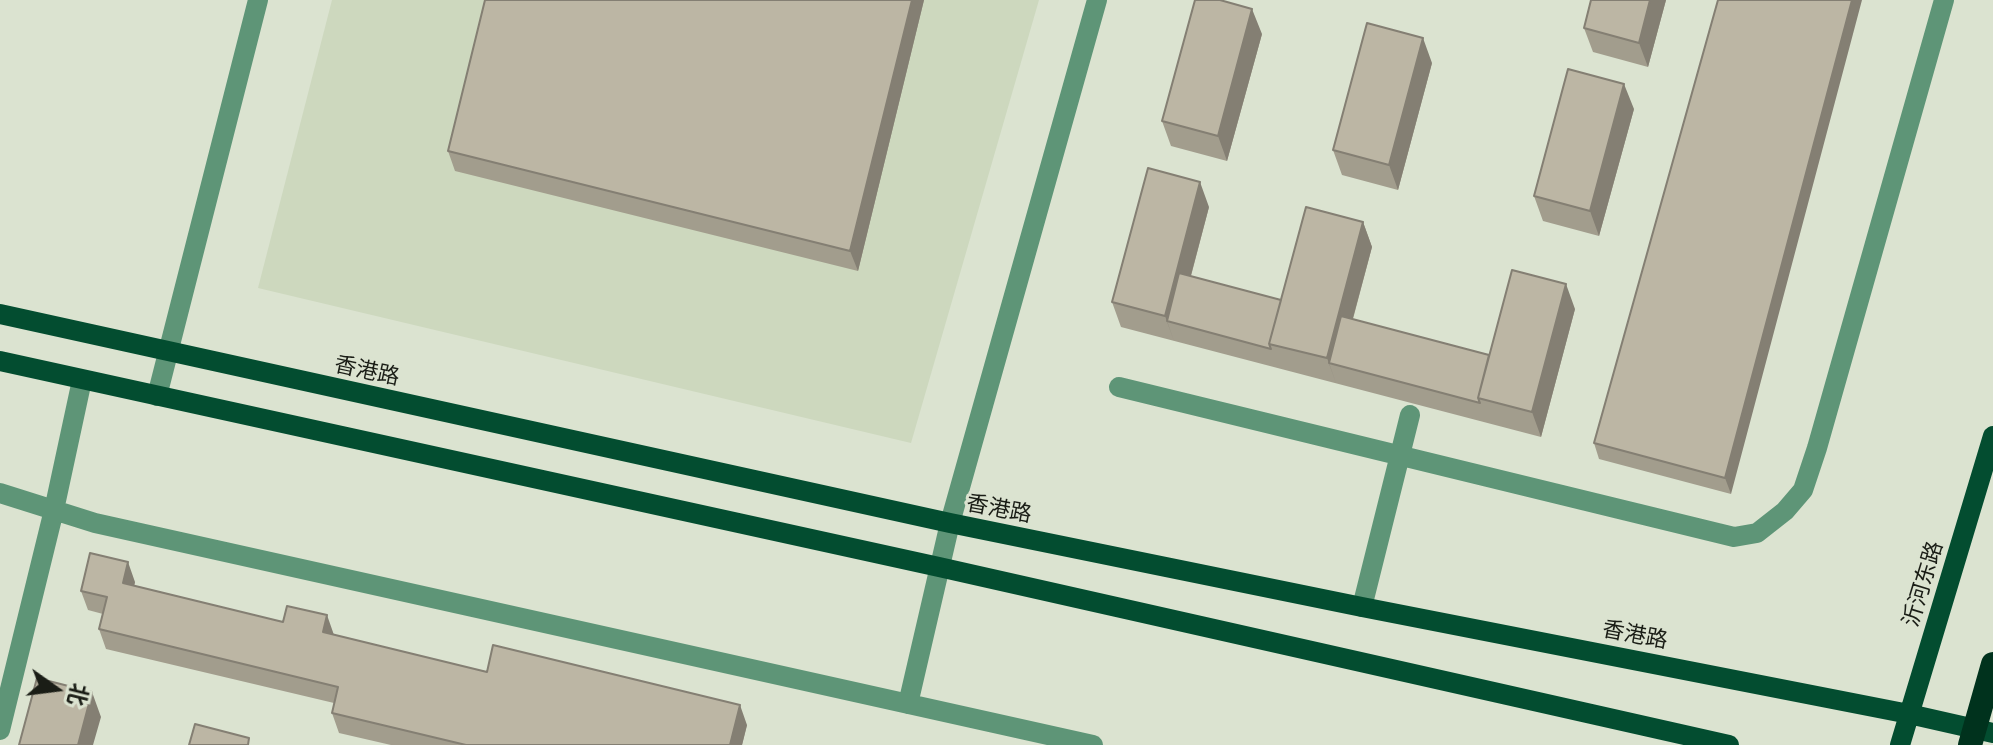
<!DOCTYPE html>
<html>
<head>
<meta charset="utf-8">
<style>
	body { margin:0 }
	#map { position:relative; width:1993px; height:745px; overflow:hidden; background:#dbe3d0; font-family:"Playfair Display","Noto Sans SC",serif }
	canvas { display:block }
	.north { position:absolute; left:16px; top:649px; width:80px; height:80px; -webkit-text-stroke:6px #dbe3d0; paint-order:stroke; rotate:104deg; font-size:22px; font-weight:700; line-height:32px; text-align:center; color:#1a1d16 }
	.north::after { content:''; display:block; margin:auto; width:28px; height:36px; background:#1a1d16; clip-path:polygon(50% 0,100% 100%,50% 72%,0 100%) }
</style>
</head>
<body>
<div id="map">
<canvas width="1993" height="745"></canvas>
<div class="north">北</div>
</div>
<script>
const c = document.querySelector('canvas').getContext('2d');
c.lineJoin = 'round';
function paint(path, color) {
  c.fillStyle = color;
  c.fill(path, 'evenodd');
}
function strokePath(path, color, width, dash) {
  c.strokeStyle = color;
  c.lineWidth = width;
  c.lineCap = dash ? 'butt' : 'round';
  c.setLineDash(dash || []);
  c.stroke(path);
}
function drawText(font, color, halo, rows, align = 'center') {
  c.font = font + ' "Playfair Display","Noto Sans SC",serif';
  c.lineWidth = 6;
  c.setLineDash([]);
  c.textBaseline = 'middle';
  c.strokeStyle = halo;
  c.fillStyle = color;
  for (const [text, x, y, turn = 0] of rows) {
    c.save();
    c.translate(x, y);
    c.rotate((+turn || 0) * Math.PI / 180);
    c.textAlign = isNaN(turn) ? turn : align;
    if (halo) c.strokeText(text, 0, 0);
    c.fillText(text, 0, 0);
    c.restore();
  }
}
const built = new Path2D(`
	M 332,0 L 1039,0 L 911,443 L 258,288 Z`);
const minor = new Path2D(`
	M 1119,387 L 1734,537 L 1757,533 L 1785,511 L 1803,490 L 1817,448 L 1944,0
	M 157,396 L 258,0
	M 0,493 L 95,523 L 1093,745
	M 1362,607 L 1410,415
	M 908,704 L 950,523 L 1097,0
	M 0,730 L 54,510 L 82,380`);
const major = new Path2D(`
	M 0,314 L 950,523 L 1362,607 L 1909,714 L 1993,733
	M 0,361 L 939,567 L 1729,745
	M 1900,745 L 1993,436`);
const highway = new Path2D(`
	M 1970,745 L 1993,664`);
const wall = new Path2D(`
	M 485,0 L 924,0 L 858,271 L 455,171 L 448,151 Z
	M 1591,0 L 1666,0 L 1648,67 L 1593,52 L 1584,28 Z
	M 1718,0 L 1731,494 L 1599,459 L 1594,443 Z
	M 1262,34 L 1227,161 L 1171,146 L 1162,121 Z
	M 1432,63 L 1398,190 L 1342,175 L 1333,150 Z
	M 1634,109 L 1599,236 L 1543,221 L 1534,196 Z
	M 1209,207 L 1191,276 L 1281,300 L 1363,222 L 1372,247 L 1353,319 L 1489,355 L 1575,309 L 1541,437 L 1121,327 L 1112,302 Z
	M 135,582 L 134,586 L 487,672 L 747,725 L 742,745 L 391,745 L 339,733 L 332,713 L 334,703 L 106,649 L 99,629 L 103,614 L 88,610 L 81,591 Z`);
const shadedWall = new Path2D(`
	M 912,0 L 924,0 L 858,271 L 850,251 Z
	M 1650,0 L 1666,0 L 1648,67 L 1639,43 Z
	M 1852,0 L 1862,0 L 1731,494 L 1725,478 Z
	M 1252,9 L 1262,34 L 1227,161 L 1218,136 Z
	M 1423,38 L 1432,63 L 1398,190 L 1389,165 Z
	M 1624,84 L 1634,109 L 1599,236 L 1590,211 Z
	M 1200,182 L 1209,207 L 1178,324 L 1167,321 L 1174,341 L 1165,316 Z
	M 1363,222 L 1372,247 L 1340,366 L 1329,363 L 1336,383 L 1327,358 Z
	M 1566,284 L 1575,309 L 1541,437 L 1532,412 Z
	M 128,562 L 135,582 L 130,602 L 123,583 Z
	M 327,615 L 334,635 L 323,632 Z
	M 92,692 L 101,717 L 93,745 L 78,745 Z
	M 740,705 L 747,725 L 742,745 L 730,745 Z`);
const building = new Path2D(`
	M 485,0 L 912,0 L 850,251 L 448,151 Z
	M 1195,0 L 1220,0 L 1252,9 L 1218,136 L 1162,121 Z
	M 1591,0 L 1650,0 L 1639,43 L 1584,28 Z
	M 1718,0 L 1852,0 L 1725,478 L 1594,443 Z
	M 1367,23 L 1423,38 L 1389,165 L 1333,150 Z
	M 1568,69 L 1624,84 L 1590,211 L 1534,196 Z
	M 1148,168 L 1200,182 L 1165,316 L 1112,302 Z
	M 1306,207 L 1363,222 L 1327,358 L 1269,344 Z
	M 1512,270 L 1566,284 L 1532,412 L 1478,398 Z
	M 1179,273 L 1281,300 L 1269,344 L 1271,349 L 1167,321 Z
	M 1341,316 L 1489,355 L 1478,398 L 1480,403 L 1329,363 Z
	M 90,553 L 128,562 L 123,583 L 283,622 L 287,606 L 327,615 L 323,632 L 487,672 L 493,645 L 740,705 L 730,745 L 466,745 L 332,713 L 338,687 L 99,629 L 107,597 L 81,591 Z
	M 37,678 L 92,692 L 78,745 L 19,745 Z
	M 195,724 L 249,738 L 248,745 L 189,745 Z`);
const streetNames = [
	["香港路",367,371,12],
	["香港路",999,509,11],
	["沂河东路",1923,584,-73],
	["香港路",1635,635,11]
];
paint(built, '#cdd8be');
strokePath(minor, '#5e9577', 20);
strokePath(major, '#034d30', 20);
strokePath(highway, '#00321d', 24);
paint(wall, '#a29d8d');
paint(shadedWall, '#847f73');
paint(building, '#bcb6a4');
strokePath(building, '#847f73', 2);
drawText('22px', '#1a1d16', '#dbe3d0', streetNames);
</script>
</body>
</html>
